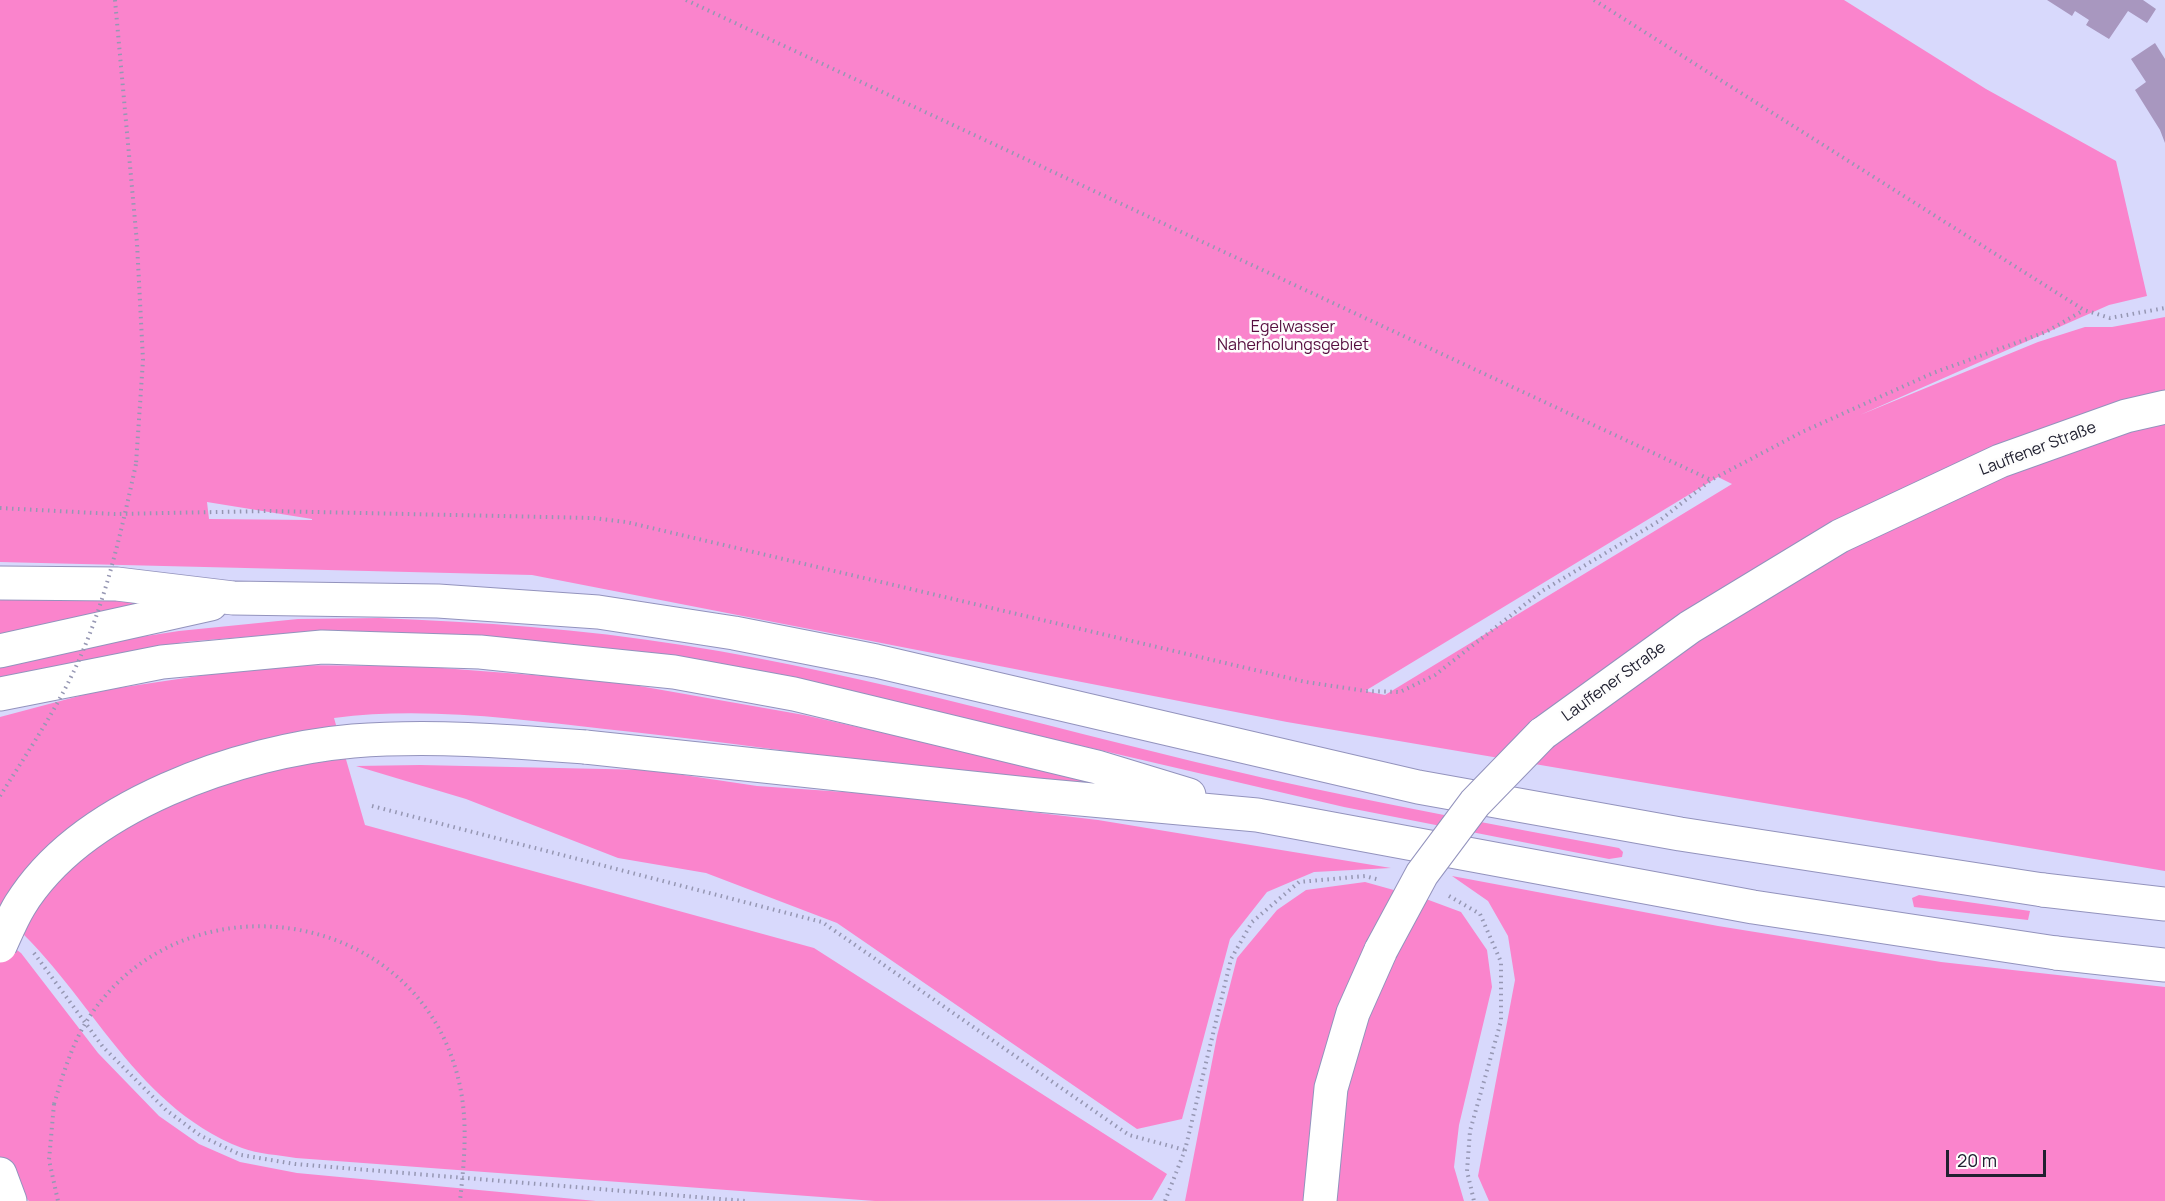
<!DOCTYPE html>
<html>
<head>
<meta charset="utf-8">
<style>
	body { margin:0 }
	#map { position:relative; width:2165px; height:1201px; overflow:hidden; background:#d8d9fc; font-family:Manrope,sans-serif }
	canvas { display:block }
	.scale { position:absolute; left:1946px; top:1150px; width:100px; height:27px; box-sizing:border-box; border:3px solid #202030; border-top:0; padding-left:8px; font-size:18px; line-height:21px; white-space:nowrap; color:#202030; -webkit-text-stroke:4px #fdfdfd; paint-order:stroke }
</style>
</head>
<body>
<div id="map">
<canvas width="2165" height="1201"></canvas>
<div class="scale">20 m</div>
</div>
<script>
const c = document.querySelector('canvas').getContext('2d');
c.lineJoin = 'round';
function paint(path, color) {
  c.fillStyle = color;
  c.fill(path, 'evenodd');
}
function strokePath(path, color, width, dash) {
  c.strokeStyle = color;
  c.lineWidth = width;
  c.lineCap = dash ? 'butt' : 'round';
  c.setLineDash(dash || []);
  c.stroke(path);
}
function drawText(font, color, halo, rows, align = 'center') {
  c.font = font + ' Manrope,sans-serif';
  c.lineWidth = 5;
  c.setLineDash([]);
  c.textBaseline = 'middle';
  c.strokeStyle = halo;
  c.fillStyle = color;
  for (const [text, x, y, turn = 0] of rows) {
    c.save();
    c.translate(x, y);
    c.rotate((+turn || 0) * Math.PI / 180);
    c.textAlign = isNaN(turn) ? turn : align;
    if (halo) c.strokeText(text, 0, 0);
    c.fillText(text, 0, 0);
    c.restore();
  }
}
const green = new Path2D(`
	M 0,0 L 1844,0 L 1986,89 L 2116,161 L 2147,296 L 2109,305 L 1860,415 L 2038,342 L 2085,327 L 2112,327 L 2165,317 L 2165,871 L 1287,722 L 532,575 L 0,562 ZM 1718,477 L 1732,484 L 1385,695 L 1365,691 ZM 207,502 L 312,519 L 312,520 L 209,519 Z
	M 135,597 L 141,602 L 138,605 L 0,635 L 0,600 Z
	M 379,618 C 481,622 582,629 682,645 C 879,676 1070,734 1264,778 C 1382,804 1501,826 1619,848 L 1623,852 L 1622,857 L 1609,859 L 1344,807 L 868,696 L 641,654 L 567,644 L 475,635 L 316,631 L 184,642 L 0,679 L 0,667 L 114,641 L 179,631 L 298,619 Z
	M 272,665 L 416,666 L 611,681 L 804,715 L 1119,786 C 947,776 777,747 605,729 C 517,719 423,706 334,718 L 365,825 L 814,948 L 1167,1174 L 1152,1200 L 875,1201 L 296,1158 C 279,1155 258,1154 242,1148 C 129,1104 88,985 0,913 L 0,717 L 98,691 Z
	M 420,765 L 650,770 L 757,786 L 888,795 L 1098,820 L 1391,868 L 1314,872 L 1267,892 L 1230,939 L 1182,1119 L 1137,1129 L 837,923 L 706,873 L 618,858 L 466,799 L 356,766 Z
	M 1452,876 L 1718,926 L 1941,962 L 2165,987 L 2165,1201 L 1489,1201 L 1478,1176 L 1515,980 L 1508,936 L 1488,901 Z
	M 1365,882 L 1426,899 L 1461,912 L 1487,950 L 1492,987 L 1459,1125 L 1454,1167 L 1464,1201 L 1185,1201 L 1217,1036 L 1237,958 L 1277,910 L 1306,890 Z
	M 1919,895 L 2030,911 L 2028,920 L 1914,907 L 1912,898 Z
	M 0,938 L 21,953 L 98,1053 L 159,1116 L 199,1144 L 240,1162 L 297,1173 L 596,1201 L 29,1201 L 0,1173 Z`);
const building = new Path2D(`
	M 2047,0 L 2143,0 L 2156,9 L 2147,23 L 2128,11 L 2109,39 L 2086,25 L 2089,20 L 2075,11 L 2072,16 Z
	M 2155,43 L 2165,59 L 2165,143 L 2160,130 L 2135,90 L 2146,82 L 2131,59 Z`);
const path = new Path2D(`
	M 115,0 L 137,243 L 143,360 L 136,464
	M 686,0 L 1711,480
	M 1594,0 L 2084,310 L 2110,318 L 2165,308
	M 0,508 L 114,514 L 269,511 L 593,518 L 626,522 L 1306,682 L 1366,691 L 1400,692 L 1435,675 L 1542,591 L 1659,521 L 1711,480 L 1802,432 L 1933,373 L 2046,332 L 2084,310
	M 372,806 L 822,922 L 1129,1135 L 1185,1150
	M 1449,896 L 1480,914 L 1501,962 L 1501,1021 L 1470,1131 L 1467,1171 L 1474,1201
	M 34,953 L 103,1047 L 166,1110 L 201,1136 L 241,1155 L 295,1164 L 745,1201
	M 54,1104 L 49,1160 L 58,1201
	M 1165,1201 L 1185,1150 L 1231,959 L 1252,922 L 1299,882 L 1365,876 L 1380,880`);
const minor = new Path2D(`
	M 1542,734 L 1690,627 L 1840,536 L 2000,461 L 2126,416 L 2165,407
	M 1320,1201 L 1331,1088 L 1353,1013 L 1381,950`);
const major = new Path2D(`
	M 2043,890 L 2165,904
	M 2056,953 L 2165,965`);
const highway = new Path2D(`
	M 0,583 L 117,584 L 233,598 L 438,601 L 598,612 L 734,633 L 876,661 L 1418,787 L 1680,834 L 2043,890
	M 0,651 L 211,604
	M 0,694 L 162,662 L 322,647 L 480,652 L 674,672 L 794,694 L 1097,767 L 1189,795
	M 585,747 L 1037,795 L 1257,815 L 1753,907 L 2056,953
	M 0,1174 L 10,1201`);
const pathBridge = new Path2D(`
	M 0,796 C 29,750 61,703 82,653 C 108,592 122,528 136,464
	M 54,1104 C 67,1062 76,1029 106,995 C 201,885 389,911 447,1045 C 470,1099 466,1145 460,1201`);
const minorBridge = new Path2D(`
	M 1381,950 L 1422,874 L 1475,803 L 1542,734`);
const highwayBridge = new Path2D(`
	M 0,946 C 6,933 12,918 20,905 C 82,805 240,751 353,741 C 431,735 507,741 585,747`);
const parkNames = [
	["Egelwasser",1293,328],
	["Naherholungsgebiet",1293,346]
];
const streetNames = [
	["Lauffener Straße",2038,449,-21],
	["Lauffener Straße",1614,682,-36]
];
paint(green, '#fa84cc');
paint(building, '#a897bf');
strokePath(minor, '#9393bd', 35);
strokePath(major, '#9393bd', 35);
strokePath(highway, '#9393bd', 35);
strokePath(path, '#9697b3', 4, [1.5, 4.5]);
strokePath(minor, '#fff', 33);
strokePath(major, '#fff', 33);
strokePath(highway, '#fff', 33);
strokePath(minorBridge, '#9393bd', 35, []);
strokePath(highwayBridge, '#9393bd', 35, []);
strokePath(pathBridge, '#9697b3', 4, [1.5, 4.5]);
strokePath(minorBridge, '#fff', 33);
strokePath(highwayBridge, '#fff', 33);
drawText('16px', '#560e3f', '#fdfdfd', parkNames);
drawText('16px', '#202030', '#fdfdfd', streetNames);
</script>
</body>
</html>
